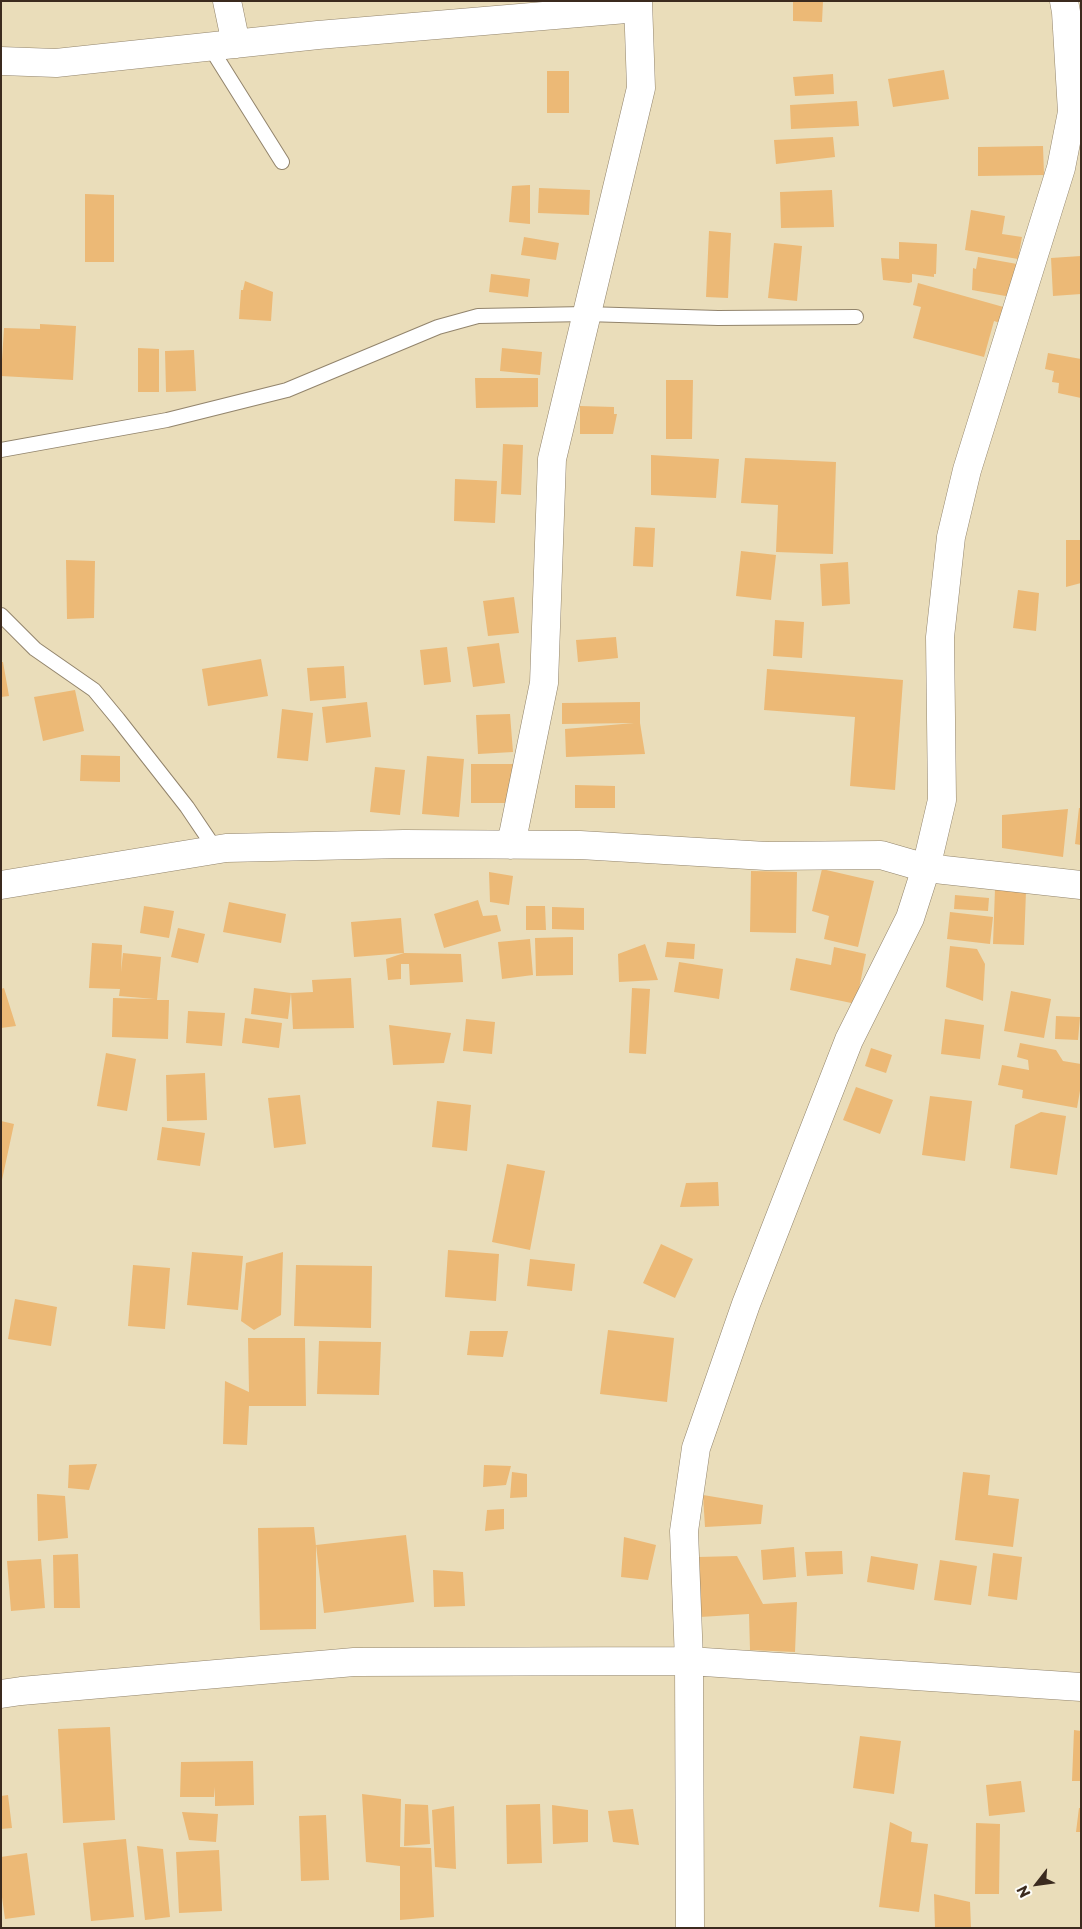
<!DOCTYPE html>
<html>
<head>
<meta charset="utf-8">
<style>
	body { margin:0 }
	#map { position:relative; width:1082px; height:1929px; overflow:hidden; background:#eaddba; font-family:"Playpen Sans",sans-serif }
	canvas { display:block }
	.frame { position:absolute; inset:0; border:2px solid #3b2a1e; pointer-events:none }
	.north { position:absolute; left:1012px; top:1859px; width:50px; height:50px; -webkit-text-stroke:4px #fdfcf7; paint-order:stroke; rotate:240deg; font-size:14px; font-weight:700; line-height:20px; text-align:center; color:#3b2a1e }
	.north::after { content:''; display:block; margin:auto; width:18px; height:22px; background:#3b2a1e; clip-path:polygon(50% 0,100% 100%,50% 72%,0 100%) }
</style>
</head>
<body>
<div id="map">
<canvas width="1082" height="1929"></canvas>
<div class="frame"></div>
<div class="north">N</div>
</div>
<script>
const c = document.querySelector('canvas').getContext('2d');
c.lineJoin = 'round';
function paint(path, color) {
  c.fillStyle = color;
  c.fill(path, 'evenodd');
}
function strokePath(path, color, width, dash) {
  c.strokeStyle = color;
  c.lineWidth = width;
  c.lineCap = dash ? 'butt' : 'round';
  c.setLineDash(dash || []);
  c.stroke(path);
}
const building = new Path2D(`
	M 793,1 L 823,1 L 822,22 L 793,21 Z
	M 944,70 L 949,99 L 893,107 L 888,79 Z
	M 547,71 L 569,71 L 569,113 L 547,113 Z
	M 833,74 L 834,94 L 795,96 L 793,77 Z
	M 857,101 L 859,126 L 791,129 L 790,105 Z
	M 833,137 L 835,157 L 776,164 L 774,140 Z
	M 1043,146 L 1044,175 L 978,176 L 978,147 Z
	M 530,185 L 530,224 L 509,222 L 512,186 Z
	M 539,188 L 590,190 L 589,215 L 538,213 Z
	M 832,190 L 834,227 L 781,228 L 780,192 Z
	M 85,194 L 114,195 L 114,262 L 85,262 Z
	M 971,210 L 1005,216 L 1002,234 L 1022,237 L 1018,259 L 965,250 Z
	M 709,231 L 731,233 L 728,298 L 706,297 Z
	M 524,237 L 559,243 L 556,260 L 521,255 Z
	M 899,242 L 937,244 L 936,274 L 934,274 L 934,277 L 912,274 L 912,282 L 909,283 L 883,280 L 881,258 L 899,259 Z
	M 774,243 L 802,246 L 797,301 L 768,298 Z
	M 1081,256 L 1081,294 L 1053,296 L 1051,258 Z
	M 978,257 L 1017,264 L 1011,297 L 972,290 L 973,268 L 976,269 Z
	M 491,274 L 530,279 L 528,297 L 489,292 Z
	M 245,281 L 273,292 L 271,321 L 239,319 L 241,290 L 243,290 Z
	M 918,283 L 1007,308 L 1003,324 L 994,321 L 984,357 L 913,338 L 921,307 L 913,305 Z
	M 40,324 L 76,326 L 73,380 L 1,376 L 4,328 L 40,329 Z
	M 138,348 L 159,349 L 159,392 L 138,392 Z
	M 502,348 L 542,352 L 540,375 L 500,371 Z
	M 194,350 L 196,391 L 166,392 L 165,351 Z
	M 1048,353 L 1081,359 L 1081,398 L 1058,393 L 1059,383 L 1052,382 L 1054,371 L 1045,369 Z
	M 475,378 L 538,378 L 538,407 L 476,408 Z
	M 666,380 L 693,380 L 692,439 L 666,439 Z
	M 580,406 L 614,407 L 614,414 L 617,414 L 613,434 L 580,434 Z
	M 503,444 L 523,445 L 521,495 L 501,494 Z
	M 651,455 L 719,459 L 716,498 L 651,495 Z
	M 745,458 L 836,462 L 833,554 L 776,552 L 778,505 L 741,503 Z
	M 455,479 L 497,481 L 495,523 L 454,521 Z
	M 635,527 L 655,528 L 653,567 L 633,566 Z
	M 1066,540 L 1081,540 L 1081,583 L 1066,587 Z
	M 741,551 L 776,555 L 771,600 L 736,596 Z
	M 66,560 L 95,561 L 94,618 L 67,619 Z
	M 848,562 L 850,604 L 822,606 L 820,564 Z
	M 1018,590 L 1039,593 L 1036,631 L 1013,628 Z
	M 514,597 L 519,633 L 488,636 L 483,601 Z
	M 775,620 L 804,622 L 802,658 L 773,656 Z
	M 616,637 L 618,658 L 578,662 L 576,640 Z
	M 499,643 L 505,683 L 473,687 L 467,647 Z
	M 447,647 L 451,682 L 424,685 L 420,650 Z
	M 261,659 L 268,696 L 208,706 L 202,669 Z
	M 1,662 L 3,662 L 9,696 L 1,697 Z
	M 344,666 L 346,698 L 310,701 L 307,668 Z
	M 767,669 L 903,680 L 895,790 L 850,786 L 855,717 L 764,710 Z
	M 75,690 L 84,731 L 43,741 L 34,697 Z
	M 367,702 L 371,737 L 326,743 L 322,707 Z
	M 640,702 L 640,723 L 645,754 L 566,757 L 565,729 L 634,723 L 562,724 L 562,703 Z
	M 282,709 L 313,713 L 308,761 L 277,758 Z
	M 510,714 L 513,752 L 478,754 L 476,715 Z
	M 81,755 L 120,756 L 120,782 L 80,781 Z
	M 427,756 L 464,759 L 459,817 L 422,814 Z
	M 471,764 L 513,764 L 512,803 L 471,803 Z
	M 375,767 L 405,770 L 400,815 L 370,812 Z
	M 575,785 L 615,786 L 615,808 L 575,808 Z
	M 1079,808 L 1081,808 L 1081,845 L 1075,844 Z
	M 1068,809 L 1063,857 L 1002,848 L 1002,815 Z
	M 822,869 L 874,881 L 858,947 L 824,939 L 829,916 L 812,911 Z
	M 751,871 L 797,872 L 796,933 L 750,932 Z
	M 489,872 L 513,876 L 509,905 L 490,902 Z
	M 995,889 L 1026,891 L 1024,945 L 993,944 Z
	M 955,895 L 989,898 L 988,911 L 954,909 Z
	M 478,900 L 483,916 L 497,915 L 501,931 L 444,948 L 434,914 Z
	M 229,902 L 286,914 L 281,943 L 223,932 Z
	M 144,906 L 174,911 L 169,938 L 140,933 Z
	M 526,906 L 545,906 L 546,930 L 526,930 Z
	M 552,907 L 584,908 L 584,930 L 552,929 Z
	M 950,912 L 993,917 L 990,944 L 947,939 Z
	M 401,918 L 404,953 L 354,957 L 351,922 Z
	M 178,928 L 205,934 L 198,963 L 171,957 Z
	M 573,937 L 573,975 L 536,976 L 535,938 Z
	M 530,939 L 533,975 L 502,979 L 498,942 Z
	M 667,942 L 695,944 L 694,959 L 665,957 Z
	M 92,943 L 122,945 L 121,972 L 123,953 L 161,957 L 157,1000 L 169,1000 L 168,1039 L 112,1037 L 113,998 L 155,999 L 119,996 L 120,989 L 89,988 Z
	M 645,944 L 658,980 L 619,982 L 618,954 Z
	M 950,946 L 977,949 L 985,964 L 983,1001 L 946,987 Z
	M 834,947 L 866,954 L 856,1004 L 790,990 L 796,958 L 831,965 Z
	M 404,953 L 461,954 L 463,982 L 410,985 L 409,964 L 401,964 L 401,979 L 388,980 L 386,959 Z
	M 679,962 L 723,969 L 719,999 L 674,992 Z
	M 351,978 L 354,1028 L 293,1029 L 291,993 L 313,992 L 312,980 Z
	M 4,988 L 16,1026 L 1,1028 L 1,989 Z
	M 254,988 L 291,993 L 288,1019 L 251,1014 Z
	M 632,988 L 650,989 L 646,1054 L 629,1053 Z
	M 1011,991 L 1051,999 L 1044,1038 L 1004,1031 Z
	M 188,1011 L 225,1013 L 222,1046 L 186,1043 Z
	M 1056,1016 L 1080,1017 L 1078,1040 L 1055,1039 Z
	M 245,1018 L 282,1023 L 279,1048 L 242,1043 Z
	M 466,1019 L 495,1022 L 492,1054 L 463,1051 Z
	M 945,1019 L 984,1025 L 980,1059 L 941,1054 Z
	M 389,1025 L 451,1033 L 444,1063 L 393,1065 Z
	M 1020,1043 L 1056,1050 L 1063,1061 L 1081,1064 L 1081,1085 L 1077,1108 L 1022,1098 L 1023,1090 L 998,1085 L 1002,1065 L 1029,1070 L 1028,1060 L 1017,1057 Z
	M 871,1048 L 892,1055 L 886,1073 L 865,1066 Z
	M 106,1053 L 136,1059 L 127,1111 L 97,1106 Z
	M 205,1073 L 207,1120 L 167,1121 L 166,1075 Z
	M 856,1087 L 893,1100 L 880,1134 L 843,1120 Z
	M 300,1095 L 306,1144 L 274,1148 L 268,1098 Z
	M 930,1096 L 972,1101 L 965,1161 L 922,1155 Z
	M 437,1101 L 471,1105 L 467,1151 L 432,1147 Z
	M 1041,1112 L 1066,1116 L 1057,1175 L 1010,1168 L 1015,1125 Z
	M 1,1121 L 14,1124 L 2,1180 L 1,1180 Z
	M 162,1127 L 205,1133 L 200,1166 L 157,1160 Z
	M 507,1164 L 545,1171 L 530,1250 L 492,1242 Z
	M 718,1182 L 719,1206 L 680,1207 L 686,1183 Z
	M 661,1244 L 693,1259 L 675,1298 L 643,1283 Z
	M 448,1250 L 499,1254 L 496,1301 L 445,1297 Z
	M 192,1252 L 243,1256 L 238,1310 L 187,1305 Z
	M 283,1252 L 281,1315 L 254,1330 L 241,1321 L 246,1263 Z
	M 530,1259 L 575,1264 L 572,1291 L 527,1286 Z
	M 133,1265 L 170,1268 L 165,1329 L 128,1326 Z
	M 296,1265 L 372,1266 L 371,1328 L 294,1326 Z
	M 15,1299 L 57,1307 L 51,1346 L 8,1339 Z
	M 608,1330 L 674,1338 L 667,1402 L 600,1394 Z
	M 470,1331 L 508,1331 L 503,1357 L 467,1355 Z
	M 248,1338 L 305,1338 L 306,1406 L 249,1406 L 247,1445 L 223,1444 L 225,1381 L 249,1392 Z
	M 319,1341 L 381,1342 L 379,1395 L 317,1394 Z
	M 97,1464 L 89,1490 L 68,1488 L 69,1465 Z
	M 484,1465 L 511,1466 L 506,1485 L 483,1487 Z
	M 512,1472 L 527,1474 L 527,1497 L 510,1498 Z
	M 963,1472 L 990,1475 L 988,1495 L 1019,1499 L 1013,1547 L 955,1540 Z
	M 37,1494 L 65,1496 L 68,1538 L 38,1541 Z
	M 703,1495 L 763,1505 L 761,1524 L 705,1527 Z
	M 504,1509 L 504,1529 L 485,1531 L 487,1510 Z
	M 314,1527 L 316,1546 L 316,1629 L 260,1630 L 258,1528 Z
	M 406,1535 L 414,1602 L 324,1613 L 316,1545 Z
	M 624,1537 L 656,1545 L 648,1580 L 621,1577 Z
	M 794,1547 L 796,1577 L 763,1580 L 761,1550 Z
	M 842,1551 L 843,1574 L 807,1576 L 805,1552 Z
	M 993,1553 L 1022,1557 L 1017,1600 L 988,1596 Z
	M 78,1554 L 80,1608 L 54,1608 L 53,1555 Z
	M 737,1556 L 763,1604 L 797,1602 L 795,1652 L 750,1650 L 749,1614 L 700,1617 L 698,1557 Z
	M 871,1556 L 918,1564 L 914,1590 L 867,1582 Z
	M 41,1559 L 45,1608 L 11,1611 L 7,1561 Z
	M 940,1560 L 977,1566 L 971,1605 L 934,1600 Z
	M 433,1570 L 463,1572 L 465,1606 L 434,1607 Z
	M 110,1727 L 115,1820 L 63,1823 L 58,1729 Z
	M 1074,1730 L 1081,1731 L 1081,1781 L 1072,1781 Z
	M 860,1736 L 901,1741 L 894,1794 L 853,1788 Z
	M 253,1761 L 254,1805 L 215,1806 L 215,1787 L 214,1797 L 180,1797 L 181,1762 Z
	M 1021,1781 L 1025,1812 L 989,1816 L 986,1785 Z
	M 362,1794 L 401,1799 L 400,1847 L 431,1848 L 434,1917 L 400,1920 L 400,1866 L 366,1862 Z
	M 8,1795 L 12,1828 L 1,1829 L 1,1796 Z
	M 405,1804 L 428,1805 L 430,1844 L 404,1846 Z
	M 540,1804 L 542,1863 L 507,1864 L 506,1805 Z
	M 552,1805 L 588,1810 L 588,1842 L 553,1844 Z
	M 454,1806 L 456,1869 L 435,1867 L 432,1810 Z
	M 1079,1808 L 1081,1808 L 1081,1832 L 1076,1832 Z
	M 633,1809 L 639,1845 L 613,1842 L 608,1811 Z
	M 182,1812 L 218,1814 L 216,1842 L 189,1840 Z
	M 326,1815 L 329,1880 L 301,1881 L 299,1816 Z
	M 890,1822 L 912,1832 L 911,1842 L 928,1844 L 919,1912 L 879,1907 Z
	M 976,1823 L 1000,1824 L 999,1894 L 975,1894 Z
	M 126,1839 L 134,1917 L 91,1921 L 83,1843 Z
	M 137,1846 L 163,1849 L 170,1917 L 145,1920 Z
	M 219,1850 L 222,1911 L 179,1913 L 176,1852 Z
	M 27,1853 L 35,1915 L 5,1919 L 1,1890 L 1,1857 Z
	M 934,1894 L 970,1902 L 971,1928 L 935,1928 Z`);
const lane = new Path2D(`
	M 210,47 L 282,162
	M 1,450 L 167,420 L 287,390 L 438,327 L 478,316 L 586,314 L 718,318 L 856,317
	M 1,615 L 35,649 L 94,690 L 118,719 L 187,807 L 216,850`);
const street = new Path2D(`
	M 227,1 L 236,44
	M 1,61 L 56,63 L 318,35 L 638,8
	M 511,845 L 544,683 L 552,459 L 641,88 L 638,1
	M 1,885 L 226,848 L 404,844 L 580,845 L 766,856 L 881,855 L 926,868 L 1081,885
	M 1,1694 L 21,1691 L 354,1662 L 689,1661 L 1081,1687
	M 690,1928 L 689,1661 L 684,1531 L 696,1448 L 746,1304 L 849,1040 L 910,918 L 926,868 L 942,800 L 940,637 L 951,537 L 967,470 L 1061,168 L 1072,112 L 1066,12 L 1064,1`);
paint(building, '#ecb976');
strokePath(lane, '#92846c', 16);
strokePath(street, '#92846c', 29);
strokePath(lane, '#fff', 14);
strokePath(street, '#fff', 28);
</script>
</body>
</html>
